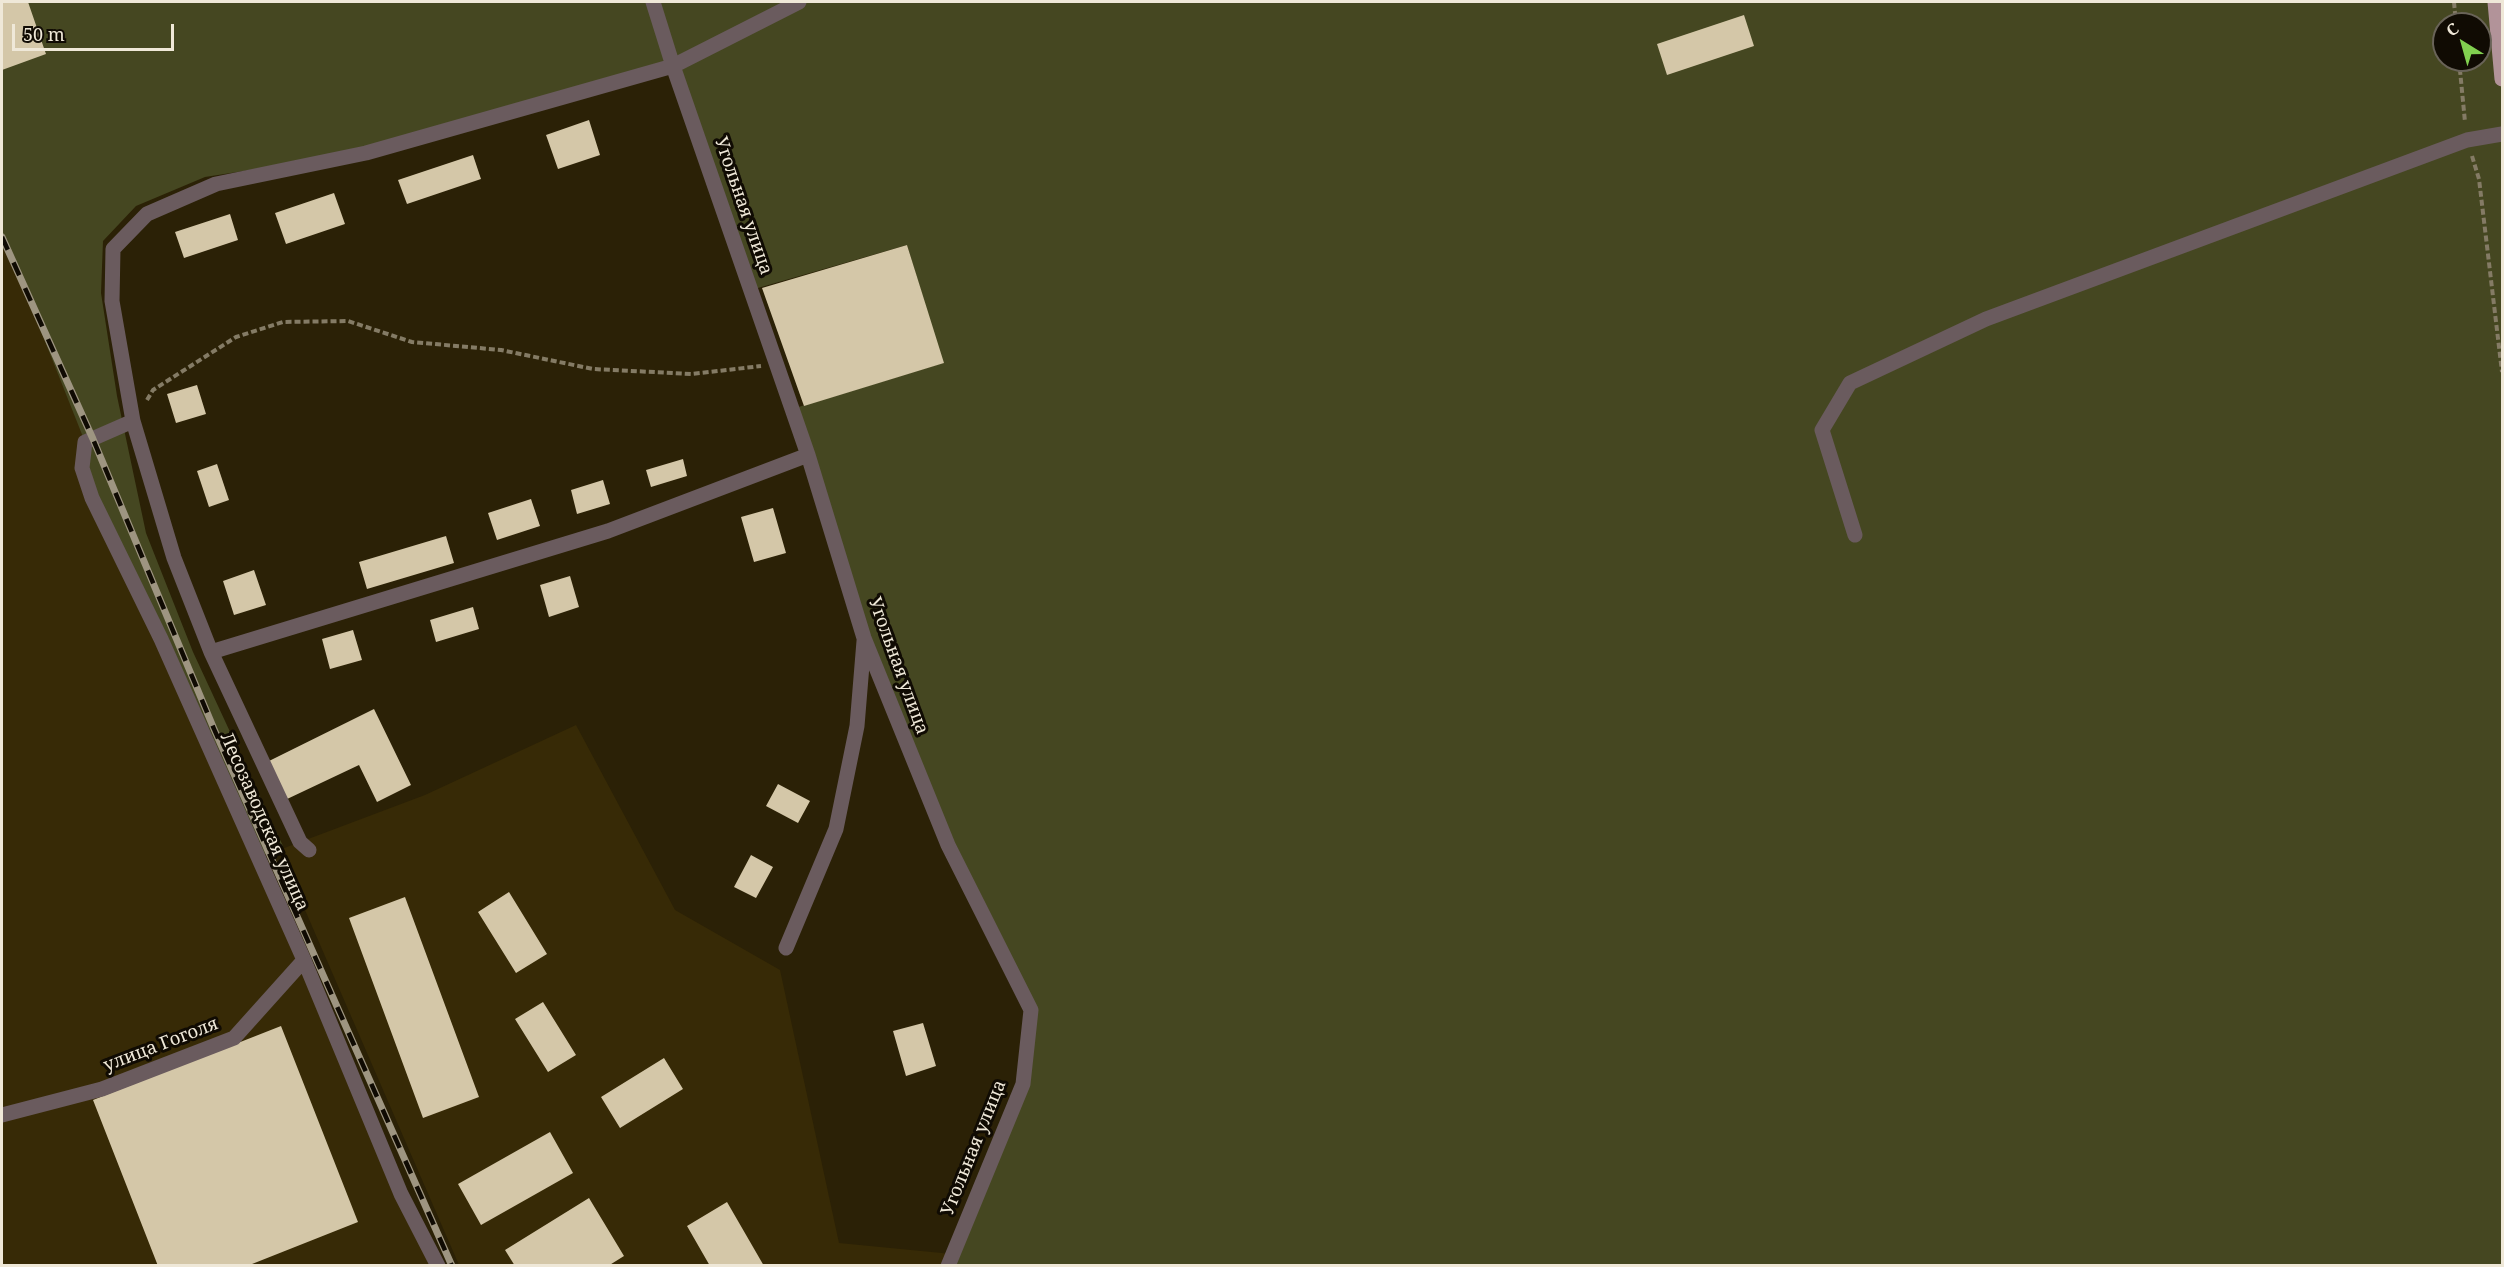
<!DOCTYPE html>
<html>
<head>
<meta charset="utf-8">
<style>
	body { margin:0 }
	#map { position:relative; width:2504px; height:1267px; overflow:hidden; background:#2b2106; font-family:"Noto Serif",serif }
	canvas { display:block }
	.frame { position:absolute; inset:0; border:3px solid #efe8d8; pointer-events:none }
	.north { position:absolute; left:2432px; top:12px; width:60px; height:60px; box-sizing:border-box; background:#100b03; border:2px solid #696358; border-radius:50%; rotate:323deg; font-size:16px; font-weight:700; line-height:24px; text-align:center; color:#efe8d8 }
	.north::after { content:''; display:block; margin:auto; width:21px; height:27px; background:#81d050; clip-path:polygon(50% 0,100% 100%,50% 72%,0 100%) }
	.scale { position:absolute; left:12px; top:24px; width:162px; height:27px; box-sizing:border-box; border:3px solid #efe8d8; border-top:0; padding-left:8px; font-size:18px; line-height:21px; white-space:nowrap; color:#efe8d8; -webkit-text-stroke:4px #100b03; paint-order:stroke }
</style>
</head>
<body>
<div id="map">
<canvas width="2504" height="1267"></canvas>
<div class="frame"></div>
<div class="north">С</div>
<div class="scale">50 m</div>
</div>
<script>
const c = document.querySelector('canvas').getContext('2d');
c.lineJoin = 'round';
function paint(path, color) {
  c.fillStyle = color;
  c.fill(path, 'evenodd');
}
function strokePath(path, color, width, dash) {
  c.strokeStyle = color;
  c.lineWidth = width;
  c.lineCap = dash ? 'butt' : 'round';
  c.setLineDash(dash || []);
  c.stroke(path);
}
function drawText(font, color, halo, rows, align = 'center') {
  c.font = font + ' "Noto Serif",serif';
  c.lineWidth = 6;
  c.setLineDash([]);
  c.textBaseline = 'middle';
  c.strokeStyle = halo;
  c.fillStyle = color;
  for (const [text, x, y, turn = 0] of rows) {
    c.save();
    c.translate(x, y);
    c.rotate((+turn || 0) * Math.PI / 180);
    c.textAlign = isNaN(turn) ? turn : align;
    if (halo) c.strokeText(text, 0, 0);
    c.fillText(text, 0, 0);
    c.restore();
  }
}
const built = new Path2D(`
	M 2,249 L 10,253 L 438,1265 L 2,1265 Z
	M 576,725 L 675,910 L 780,970 L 839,1243 L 952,1254 L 948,1265 L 459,1265 L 279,850 L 425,795 Z`);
const green = new Path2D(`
	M 2,2 L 2495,2 L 2502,79 L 2502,1265 L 948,1265 L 1023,1084 L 1031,1010 L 894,714 L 792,409 L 943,363 L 907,245 L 751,290 L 673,66 L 366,152 L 205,177 L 136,206 L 103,241 L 101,293 L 117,396 L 146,533 L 193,652 L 283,846 L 258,858 L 94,501 L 85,442 L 10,253 L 2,249 ZM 2444,24 L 2480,24 L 2480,60 L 2444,60 Z`);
const building = new Path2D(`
	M 2,2 L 28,2 L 46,54 L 2,70 Z
	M 1744,15 L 1754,46 L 1667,75 L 1657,44 Z
	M 589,120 L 600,155 L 558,169 L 546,135 Z
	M 473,155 L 481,179 L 407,204 L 398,180 Z
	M 334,193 L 345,224 L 286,244 L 275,213 Z
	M 230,214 L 238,240 L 184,258 L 175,232 Z
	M 907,245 L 944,363 L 804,406 L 762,288 Z
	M 197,385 L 206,414 L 176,423 L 167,394 Z
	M 683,459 L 687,476 L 651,487 L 646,470 Z
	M 217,464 L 229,500 L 209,507 L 197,471 Z
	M 603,480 L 610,504 L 577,514 L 571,490 Z
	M 531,499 L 540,526 L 497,540 L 488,513 Z
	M 773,508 L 786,553 L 754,562 L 741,517 Z
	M 446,536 L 454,563 L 367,589 L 359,562 Z
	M 254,570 L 266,605 L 234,615 L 223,581 Z
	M 570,576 L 579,607 L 549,617 L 540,585 Z
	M 473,607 L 479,629 L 436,642 L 430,620 Z
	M 353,630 L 362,660 L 330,669 L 322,639 Z
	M 374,709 L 411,785 L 377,802 L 359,765 L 285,800 L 267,762 Z
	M 778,784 L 810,801 L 798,823 L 766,806 Z
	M 751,855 L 773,867 L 756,898 L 734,887 Z
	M 509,892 L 547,954 L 516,973 L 478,912 Z
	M 405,897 L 479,1097 L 423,1118 L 349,918 Z
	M 543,1002 L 576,1055 L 548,1072 L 515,1019 Z
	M 923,1023 L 936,1066 L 906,1076 L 893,1031 Z
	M 281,1026 L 358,1222 L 247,1266 L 158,1266 L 93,1100 Z
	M 664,1058 L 683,1089 L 620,1128 L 601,1097 Z
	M 550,1132 L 573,1173 L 481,1225 L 458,1184 Z
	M 589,1198 L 624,1256 L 608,1266 L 515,1266 L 505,1250 Z
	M 727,1202 L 764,1266 L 710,1266 L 687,1226 Z`);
const path = new Path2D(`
	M 2454,2 L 2456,24
	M 2459,60 L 2465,122
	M 2472,156 L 2479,179 L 2502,372
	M 147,400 L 153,390 L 236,337 L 283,322 L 348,321 L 412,342 L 501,350 L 593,369 L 692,374 L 761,366`);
const minor = new Path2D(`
	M 653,2 L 673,66 L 808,455 L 864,638 L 948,845 L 1031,1010 L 1023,1084 L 948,1266
	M 133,421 L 85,442 L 82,468 L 92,498 L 161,639 L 304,960 L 401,1194 L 438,1266
	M 1855,535 L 1822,430 L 1850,383 L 1986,319 L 2467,140 L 2502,134
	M 211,652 L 608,531 L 808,455
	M 309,850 L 300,842 L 211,652 L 174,558 L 133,421 L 112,301 L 113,249 L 147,214 L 216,184 L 366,153 L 673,66 L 799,2
	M 786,948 L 836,829 L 857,726 L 864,641
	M 2,1115 L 102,1089 L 234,1038 L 304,960`);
const major = new Path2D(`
	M 2495,2 L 2502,79`);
const rail = new Path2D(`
	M 2,237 L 93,439 L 214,729 L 452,1266`);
const streetNames = [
	["Угольная улица",743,206,71],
	["Угольная улица",898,666,70],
	["Лесозаводская улица",264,822,66],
	["улица Гоголя",161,1045,-21],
	["Угольная улица",974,1148,-68]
];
paint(built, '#372a06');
paint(green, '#454721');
paint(building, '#d4c7a8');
strokePath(path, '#847b65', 4, [6, 3]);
strokePath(minor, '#6a5b5e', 15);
strokePath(major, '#b29399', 15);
strokePath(rail, '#9e9581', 7);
strokePath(rail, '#100b03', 4.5, [14]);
drawText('18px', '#efe8d8', '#100b03', streetNames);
</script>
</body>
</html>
